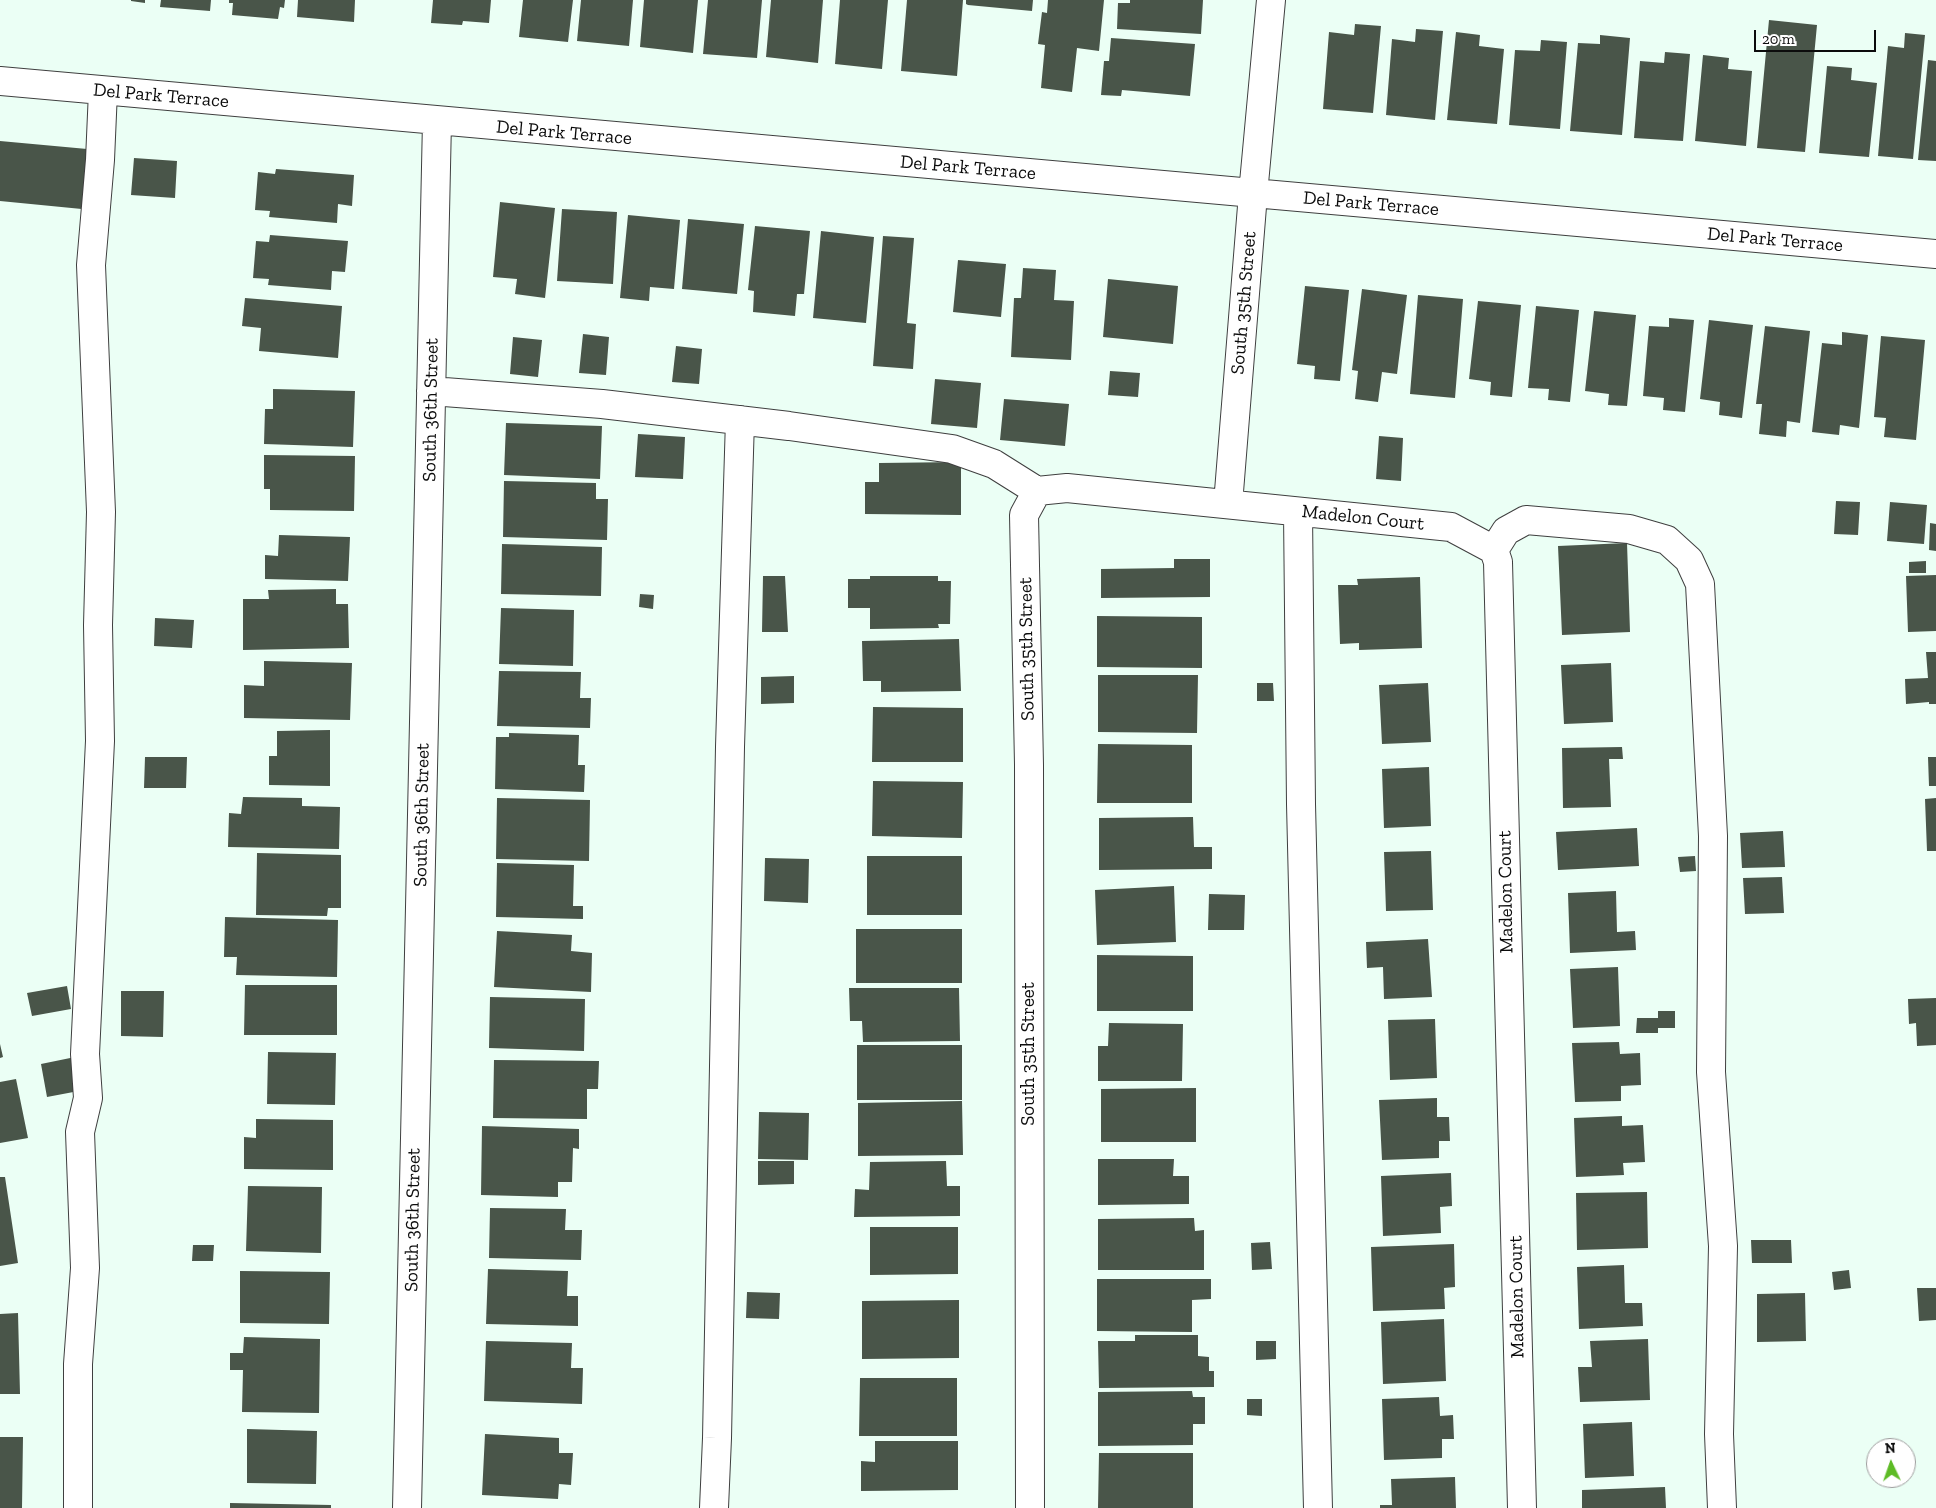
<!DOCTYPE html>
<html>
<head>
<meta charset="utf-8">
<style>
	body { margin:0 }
	#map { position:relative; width:1936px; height:1508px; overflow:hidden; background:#ebfff5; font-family:"Zilla Slab",serif }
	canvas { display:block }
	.north { position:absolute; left:1866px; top:1438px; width:50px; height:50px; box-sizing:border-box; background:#fff; border:1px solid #9e9e9e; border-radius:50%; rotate:357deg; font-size:14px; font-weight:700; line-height:20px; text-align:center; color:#0c0c0c }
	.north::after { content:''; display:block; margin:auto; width:18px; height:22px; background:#5dbb25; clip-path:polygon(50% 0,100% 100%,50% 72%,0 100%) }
	.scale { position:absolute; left:1754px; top:30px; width:122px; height:22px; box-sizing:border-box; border:2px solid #0c0c0c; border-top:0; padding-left:6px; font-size:15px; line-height:18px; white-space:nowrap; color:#0c0c0c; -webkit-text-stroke:4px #fff; paint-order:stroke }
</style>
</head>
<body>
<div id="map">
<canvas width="1936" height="1508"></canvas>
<div class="north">N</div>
<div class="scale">20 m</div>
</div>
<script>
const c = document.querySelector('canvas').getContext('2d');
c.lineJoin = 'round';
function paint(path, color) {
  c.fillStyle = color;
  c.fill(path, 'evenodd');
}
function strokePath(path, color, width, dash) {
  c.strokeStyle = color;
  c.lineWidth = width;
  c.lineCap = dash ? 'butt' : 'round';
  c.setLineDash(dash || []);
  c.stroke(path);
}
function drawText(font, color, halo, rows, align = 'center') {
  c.font = font + ' "Zilla Slab",serif';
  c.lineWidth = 5;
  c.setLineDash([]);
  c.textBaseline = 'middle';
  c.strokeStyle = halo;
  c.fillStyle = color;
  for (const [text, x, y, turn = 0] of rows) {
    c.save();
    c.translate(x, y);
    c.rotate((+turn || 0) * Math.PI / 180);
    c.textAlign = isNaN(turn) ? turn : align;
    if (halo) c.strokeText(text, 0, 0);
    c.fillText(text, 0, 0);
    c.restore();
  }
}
const building = new Path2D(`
	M 131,0 L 145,0 L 145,3 L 131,1 Z
	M 161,0 L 211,0 L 210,11 L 160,7 Z
	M 229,0 L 285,0 L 284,8 L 280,7 L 278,19 L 232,15 L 233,3 L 229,3 Z
	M 298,0 L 355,0 L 354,22 L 297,17 Z
	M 433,0 L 491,0 L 489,23 L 463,21 L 462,25 L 431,23 Z
	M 523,0 L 573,0 L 568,42 L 519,37 Z
	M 581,0 L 633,0 L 629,46 L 577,41 Z
	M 644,0 L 698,0 L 693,53 L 640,47 Z
	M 708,0 L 762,0 L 757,58 L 703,54 Z
	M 771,0 L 823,0 L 818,63 L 766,57 Z
	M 840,0 L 888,0 L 882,69 L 835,64 Z
	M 907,0 L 963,0 L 957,76 L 901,71 Z
	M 966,0 L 1033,0 L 1032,11 L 968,5 L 966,4 Z
	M 1048,0 L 1104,0 L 1099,51 L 1077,48 L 1072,92 L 1041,88 L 1045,45 L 1038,44 L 1042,12 L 1047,13 Z
	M 1130,0 L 1203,0 L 1201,34 L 1117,29 L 1118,3 L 1130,3 Z
	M 1769,20 L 1817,25 L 1805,152 L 1757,148 Z
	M 1355,24 L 1381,26 L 1373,113 L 1323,109 L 1329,32 L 1354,35 Z
	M 1416,29 L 1443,31 L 1435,120 L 1386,115 L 1392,39 L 1415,42 Z
	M 1456,32 L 1480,35 L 1479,46 L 1504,49 L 1497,124 L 1447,120 Z
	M 1905,33 L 1925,35 L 1913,159 L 1878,156 L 1888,46 L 1904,48 Z
	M 1600,35 L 1630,38 L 1622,135 L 1570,131 L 1578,43 L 1600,44 Z
	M 1111,38 L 1195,44 L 1190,96 L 1122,90 L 1121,96 L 1101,95 L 1104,61 L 1109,61 Z
	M 1541,40 L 1567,42 L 1560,129 L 1509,125 L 1515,50 L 1540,51 Z
	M 1665,52 L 1690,54 L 1683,141 L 1634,138 L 1640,61 L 1664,63 Z
	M 1703,55 L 1729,58 L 1728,69 L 1752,71 L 1746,146 L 1695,141 Z
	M 1928,60 L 1936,61 L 1936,161 L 1918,160 Z
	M 1827,66 L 1852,68 L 1851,80 L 1877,83 L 1869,157 L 1819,153 Z
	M 0,141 L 98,150 L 92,210 L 0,201 Z
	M 134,158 L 177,161 L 175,198 L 131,195 Z
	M 276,169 L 354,175 L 352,206 L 338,204 L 337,223 L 269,217 L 270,211 L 255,210 L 258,172 L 275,174 Z
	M 500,202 L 555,208 L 545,298 L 515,294 L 517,279 L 493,277 Z
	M 562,209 L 617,212 L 613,284 L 557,281 Z
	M 628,215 L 680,220 L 674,289 L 650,287 L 649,301 L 620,298 Z
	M 688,219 L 744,224 L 737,294 L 682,289 Z
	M 755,226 L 810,231 L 804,294 L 797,294 L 795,316 L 753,312 L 754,291 L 748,290 Z
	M 821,231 L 874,237 L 866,323 L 813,318 Z
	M 270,235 L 348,241 L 345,272 L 332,271 L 331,290 L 268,285 L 269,279 L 253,278 L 256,241 L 269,242 Z
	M 883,236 L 914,238 L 907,323 L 916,324 L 913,369 L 873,366 Z
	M 958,260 L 1006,264 L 1001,317 L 953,312 Z
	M 1023,268 L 1056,270 L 1054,300 L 1074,301 L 1071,360 L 1011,357 L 1014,298 L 1021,298 Z
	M 1108,279 L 1178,286 L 1173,344 L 1103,337 Z
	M 1305,286 L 1349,290 L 1340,381 L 1314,379 L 1315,366 L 1297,364 Z
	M 1362,289 L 1407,295 L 1397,374 L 1382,372 L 1378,402 L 1355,399 L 1358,371 L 1352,370 Z
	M 1418,295 L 1463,299 L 1455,398 L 1410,394 Z
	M 245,298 L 342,306 L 338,358 L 259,351 L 261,328 L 242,326 Z
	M 1478,301 L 1521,305 L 1512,397 L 1490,395 L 1491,382 L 1469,379 Z
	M 1536,306 L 1579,310 L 1570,402 L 1548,400 L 1549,389 L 1528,388 Z
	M 1594,311 L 1636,315 L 1627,406 L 1608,405 L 1609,394 L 1585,391 Z
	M 1669,318 L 1694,320 L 1685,412 L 1663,410 L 1664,398 L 1643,396 L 1649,326 L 1669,327 Z
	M 1709,320 L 1753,325 L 1742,418 L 1719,415 L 1720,402 L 1700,399 Z
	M 1765,326 L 1810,331 L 1800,423 L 1787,421 L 1786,437 L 1759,434 L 1762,404 L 1756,404 Z
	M 1842,332 L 1868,335 L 1859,428 L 1840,425 L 1839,435 L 1812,432 L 1822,343 L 1842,345 Z
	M 583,334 L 609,337 L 606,375 L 579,373 Z
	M 1881,336 L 1925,340 L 1916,440 L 1884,437 L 1886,418 L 1874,417 Z
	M 513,337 L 542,340 L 538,377 L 510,374 Z
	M 676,346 L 702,349 L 699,384 L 672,382 Z
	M 1110,371 L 1140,373 L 1138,397 L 1108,395 Z
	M 935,379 L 981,383 L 977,428 L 931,424 Z
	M 273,389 L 355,391 L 353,447 L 264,444 L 265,409 L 273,409 Z
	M 1004,399 L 1069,404 L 1065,446 L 1000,440 Z
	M 506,423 L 602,426 L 600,479 L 504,475 Z
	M 638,434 L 685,437 L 683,479 L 635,477 Z
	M 1379,436 L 1403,438 L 1401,481 L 1376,479 Z
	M 264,455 L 355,456 L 354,511 L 270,510 L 270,489 L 264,489 Z
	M 961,462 L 961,515 L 865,514 L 865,482 L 879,482 L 879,463 Z
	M 504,481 L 596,483 L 596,499 L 608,499 L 607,540 L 503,537 Z
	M 1836,501 L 1860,502 L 1858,535 L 1834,534 Z
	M 1890,502 L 1927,505 L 1924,544 L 1887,541 Z
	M 1930,523 L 1936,524 L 1936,551 L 1929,550 Z
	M 279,535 L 350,537 L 348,581 L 265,579 L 265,555 L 278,556 Z
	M 1627,543 L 1630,632 L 1562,635 L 1558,546 Z
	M 502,544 L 602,547 L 601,596 L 501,594 Z
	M 1174,559 L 1210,559 L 1210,597 L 1101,598 L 1101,569 L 1174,568 Z
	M 1926,561 L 1926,573 L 1909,573 L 1909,562 Z
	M 1936,575 L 1936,631 L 1908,632 L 1906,576 Z
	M 763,576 L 785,576 L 788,632 L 762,632 Z
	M 870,576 L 938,576 L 938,581 L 951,581 L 950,624 L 938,624 L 939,628 L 870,629 L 870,608 L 848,608 L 848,579 L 870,579 Z
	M 1420,577 L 1422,648 L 1359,650 L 1359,643 L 1340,644 L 1338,585 L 1358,585 L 1357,579 Z
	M 336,589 L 336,604 L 348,604 L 349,648 L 243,650 L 243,599 L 269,599 L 268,590 Z
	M 640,594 L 654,595 L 653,609 L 639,607 Z
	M 501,608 L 574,610 L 573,666 L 499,664 Z
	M 1097,616 L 1202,617 L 1202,668 L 1097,667 Z
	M 155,618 L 194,620 L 192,648 L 154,646 Z
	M 959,639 L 961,691 L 881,692 L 881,681 L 863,681 L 862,641 Z
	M 1926,652 L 1936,652 L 1936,704 L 1929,704 L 1929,702 L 1906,704 L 1905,679 L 1928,678 Z
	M 264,661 L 352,663 L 350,720 L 244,718 L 244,685 L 264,686 Z
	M 1611,663 L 1613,722 L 1564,724 L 1561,665 Z
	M 499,671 L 581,672 L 580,698 L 591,698 L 590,728 L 497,726 Z
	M 1098,675 L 1198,675 L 1197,733 L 1098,732 Z
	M 794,676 L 794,703 L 761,704 L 761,677 Z
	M 1257,683 L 1273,683 L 1274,701 L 1257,701 Z
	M 1428,683 L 1431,742 L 1382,744 L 1379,685 Z
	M 873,707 L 963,708 L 963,762 L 872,762 Z
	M 330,730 L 330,786 L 269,785 L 269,756 L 277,756 L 277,731 Z
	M 509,733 L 579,735 L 578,765 L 585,765 L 584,792 L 495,789 L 496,737 L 509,737 Z
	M 1098,744 L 1192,745 L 1192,803 L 1097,803 Z
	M 1622,747 L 1623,759 L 1609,759 L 1611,807 L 1563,808 L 1562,748 Z
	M 145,757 L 187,757 L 186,788 L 144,788 Z
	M 1928,757 L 1936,757 L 1936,786 L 1929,786 Z
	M 1429,767 L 1431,826 L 1384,828 L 1382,769 Z
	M 873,781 L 963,782 L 962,838 L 872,836 Z
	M 243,797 L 302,798 L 302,806 L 340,807 L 339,849 L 228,847 L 229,813 L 241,814 Z
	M 497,798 L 590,800 L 589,861 L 496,859 Z
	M 1936,798 L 1936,851 L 1927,851 L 1925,799 Z
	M 1193,817 L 1194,847 L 1212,847 L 1212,869 L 1099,870 L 1099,818 Z
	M 1637,828 L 1639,866 L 1558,870 L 1556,832 Z
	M 1783,831 L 1785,867 L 1742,868 L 1740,833 Z
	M 1431,851 L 1433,910 L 1386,911 L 1384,852 Z
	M 257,853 L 341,855 L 341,908 L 328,908 L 327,916 L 256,915 Z
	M 867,856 L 962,856 L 962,915 L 867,915 Z
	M 1695,856 L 1696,871 L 1680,872 L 1678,857 Z
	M 765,858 L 809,859 L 808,903 L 764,901 Z
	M 497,863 L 574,865 L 573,906 L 583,906 L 583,919 L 496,917 Z
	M 1782,877 L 1784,913 L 1745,914 L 1743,878 Z
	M 1174,886 L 1176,942 L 1097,945 L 1095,890 Z
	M 1616,891 L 1617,932 L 1635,931 L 1636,950 L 1570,953 L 1568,893 Z
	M 1209,894 L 1245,895 L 1244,930 L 1208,930 Z
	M 225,917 L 338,920 L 337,977 L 236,975 L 237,957 L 224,957 Z
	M 856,929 L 962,929 L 962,983 L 856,983 Z
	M 497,931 L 572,935 L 571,951 L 592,953 L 591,992 L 494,987 Z
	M 1428,939 L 1432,997 L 1384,999 L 1383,967 L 1367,968 L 1366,942 Z
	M 1097,955 L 1193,956 L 1193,1011 L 1097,1011 Z
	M 1618,967 L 1620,1026 L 1573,1028 L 1570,969 Z
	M 245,985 L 337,985 L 337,1035 L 244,1035 Z
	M 67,986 L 71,1009 L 32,1016 L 27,993 Z
	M 849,988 L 959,988 L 960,1041 L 863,1042 L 862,1021 L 850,1021 Z
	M 121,991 L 164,991 L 163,1037 L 121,1036 Z
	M 490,997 L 585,999 L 584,1051 L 489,1048 Z
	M 1936,998 L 1936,1045 L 1917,1046 L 1916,1023 L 1909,1024 L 1908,999 Z
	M 1658,1011 L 1675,1011 L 1675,1028 L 1658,1028 L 1658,1033 L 1636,1033 L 1637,1018 L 1658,1018 Z
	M 1435,1019 L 1437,1078 L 1390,1080 L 1388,1020 Z
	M 1109,1023 L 1183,1024 L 1182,1081 L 1098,1081 L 1098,1046 L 1108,1046 Z
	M 1619,1042 L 1620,1054 L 1640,1053 L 1641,1085 L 1621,1086 L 1621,1101 L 1575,1102 L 1572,1043 Z
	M 0,1044 L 3,1057 L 0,1058 Z
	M 857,1045 L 962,1045 L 962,1100 L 857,1100 Z
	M 268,1052 L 336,1053 L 335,1105 L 267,1104 Z
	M 80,1056 L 84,1090 L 47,1097 L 41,1064 Z
	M 494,1060 L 599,1061 L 598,1089 L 587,1089 L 587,1119 L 493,1118 Z
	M 16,1079 L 28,1138 L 0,1143 L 0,1082 Z
	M 1196,1088 L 1196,1142 L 1101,1142 L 1101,1089 Z
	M 1437,1098 L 1437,1117 L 1449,1117 L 1450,1141 L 1439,1141 L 1439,1158 L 1382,1160 L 1379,1100 Z
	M 962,1101 L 963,1155 L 858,1156 L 858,1103 Z
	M 759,1112 L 809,1113 L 808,1160 L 758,1159 Z
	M 1622,1116 L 1622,1126 L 1643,1125 L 1645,1162 L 1623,1163 L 1624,1175 L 1576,1177 L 1574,1118 Z
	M 256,1119 L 333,1120 L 333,1170 L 244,1169 L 244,1137 L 256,1138 Z
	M 482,1126 L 579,1129 L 579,1149 L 573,1148 L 572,1182 L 558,1182 L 558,1197 L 481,1195 Z
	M 1098,1159 L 1174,1159 L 1173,1176 L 1189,1176 L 1189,1204 L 1098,1205 Z
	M 758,1161 L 794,1161 L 794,1184 L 758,1185 Z
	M 946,1161 L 947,1186 L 960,1186 L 960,1216 L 854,1217 L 855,1189 L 869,1190 L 870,1162 Z
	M 1451,1173 L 1452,1206 L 1440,1207 L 1441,1233 L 1383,1236 L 1381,1176 Z
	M 0,1177 L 5,1177 L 18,1263 L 0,1266 Z
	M 248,1186 L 322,1187 L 321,1253 L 246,1251 Z
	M 1647,1192 L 1648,1248 L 1577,1250 L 1576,1193 Z
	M 490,1208 L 566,1209 L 565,1230 L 582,1230 L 581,1260 L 489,1258 Z
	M 1194,1218 L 1195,1231 L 1204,1230 L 1204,1270 L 1098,1270 L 1098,1219 Z
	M 870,1227 L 958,1227 L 958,1274 L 870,1275 Z
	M 1751,1240 L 1791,1240 L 1792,1263 L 1752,1263 Z
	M 1270,1242 L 1272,1269 L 1252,1270 L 1251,1243 Z
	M 1454,1244 L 1455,1287 L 1444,1288 L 1445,1309 L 1373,1311 L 1371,1247 Z
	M 193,1245 L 214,1245 L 213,1261 L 192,1261 Z
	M 1624,1265 L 1625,1303 L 1642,1303 L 1643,1326 L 1579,1329 L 1577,1267 Z
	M 488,1269 L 568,1271 L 567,1296 L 578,1296 L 578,1326 L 486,1324 Z
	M 1849,1270 L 1851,1288 L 1834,1290 L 1832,1272 Z
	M 240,1271 L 330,1272 L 329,1324 L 240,1323 Z
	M 1097,1279 L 1211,1279 L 1211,1299 L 1192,1300 L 1192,1332 L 1097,1331 Z
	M 1917,1288 L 1936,1288 L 1936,1320 L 1919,1321 Z
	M 747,1292 L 780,1293 L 779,1319 L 746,1318 Z
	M 1805,1293 L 1806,1341 L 1757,1342 L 1757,1294 Z
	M 959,1300 L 959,1358 L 862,1359 L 862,1301 Z
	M 18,1313 L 20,1394 L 0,1394 L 0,1314 Z
	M 1444,1319 L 1446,1381 L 1383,1384 L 1381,1322 Z
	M 1135,1335 L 1198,1335 L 1198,1356 L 1209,1357 L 1209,1371 L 1214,1371 L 1214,1387 L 1099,1388 L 1098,1341 L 1135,1341 Z
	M 244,1337 L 320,1339 L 319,1413 L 242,1412 L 243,1370 L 230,1370 L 230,1353 L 243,1353 Z
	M 1648,1339 L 1650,1400 L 1580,1402 L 1578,1367 L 1592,1367 L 1590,1341 Z
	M 486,1341 L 572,1343 L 571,1368 L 583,1368 L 582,1404 L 484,1401 Z
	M 1256,1341 L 1276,1341 L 1276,1359 L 1256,1360 Z
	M 860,1378 L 957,1378 L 957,1436 L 859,1436 Z
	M 1192,1391 L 1193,1397 L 1205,1397 L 1205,1424 L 1193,1424 L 1193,1445 L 1098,1446 L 1098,1392 Z
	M 1439,1397 L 1440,1416 L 1453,1415 L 1454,1439 L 1442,1439 L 1442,1458 L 1384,1460 L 1382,1399 Z
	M 1247,1399 L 1262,1399 L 1262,1416 L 1247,1415 Z
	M 1632,1422 L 1634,1476 L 1585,1478 L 1583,1424 Z
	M 247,1429 L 317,1431 L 316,1484 L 247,1483 Z
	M 485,1434 L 559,1438 L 559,1453 L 573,1453 L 571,1485 L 559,1484 L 558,1499 L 482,1495 Z
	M 0,1437 L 23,1437 L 22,1508 L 0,1508 Z
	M 875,1441 L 958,1441 L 958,1490 L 861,1491 L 861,1461 L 875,1462 Z
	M 1099,1453 L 1193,1453 L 1193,1508 L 1098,1508 Z
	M 1455,1477 L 1456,1508 L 1380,1508 L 1380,1505 L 1392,1505 L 1391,1479 Z
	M 1665,1487 L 1666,1508 L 1582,1508 L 1582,1490 Z
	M 230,1503 L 331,1505 L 331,1508 L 230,1508 Z`);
const minor = new Path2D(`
	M 0,81 L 1936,254
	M 431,391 L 602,404 L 789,426 L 952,449 L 994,464 L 1037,491
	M 1228,504 L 1253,194 L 1271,0
	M 1298,512 L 1301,804 L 1318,1508
	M 1494,550 L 1506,531 L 1526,520 L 1629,529 L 1667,540 L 1689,560 L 1700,584 L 1713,836 L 1711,1072 L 1723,1246 L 1719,1434 L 1722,1508
	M 78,1508 L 78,1364 L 85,1268 L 80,1132 L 88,1098 L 85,1054 L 100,741 L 98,625 L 101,512 L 91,265 L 100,160 L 103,91
	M 407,1508 L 437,121
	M 714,1508 L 717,1438 L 730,747 L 740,420
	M 1030,1508 L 1029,765 L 1024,515 L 1037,491 L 1067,488 L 1451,527 L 1494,550 L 1498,562 L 1522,1508`);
const streetNames = [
	["Del Park Terrace",161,96,5],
	["Del Park Terrace",564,133,5],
	["Del Park Terrace",968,168,5],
	["Del Park Terrace",1371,204,5],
	["Del Park Terrace",1775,240,5],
	["South 35th Street",1244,303,-85],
	["South 36th Street",431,410,-89],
	["Madelon Court",1363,518,6],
	["South 35th Street",1027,649,-91],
	["South 36th Street",422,815,-89],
	["Madelon Court",1506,892,-91],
	["South 35th Street",1029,1054,-90],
	["South 36th Street",413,1220,-89],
	["Madelon Court",1517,1297,-91]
];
paint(building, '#495549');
strokePath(minor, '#3f3f3f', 30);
strokePath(minor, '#fff', 28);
drawText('19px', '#0c0c0c', '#fff', streetNames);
</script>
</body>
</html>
